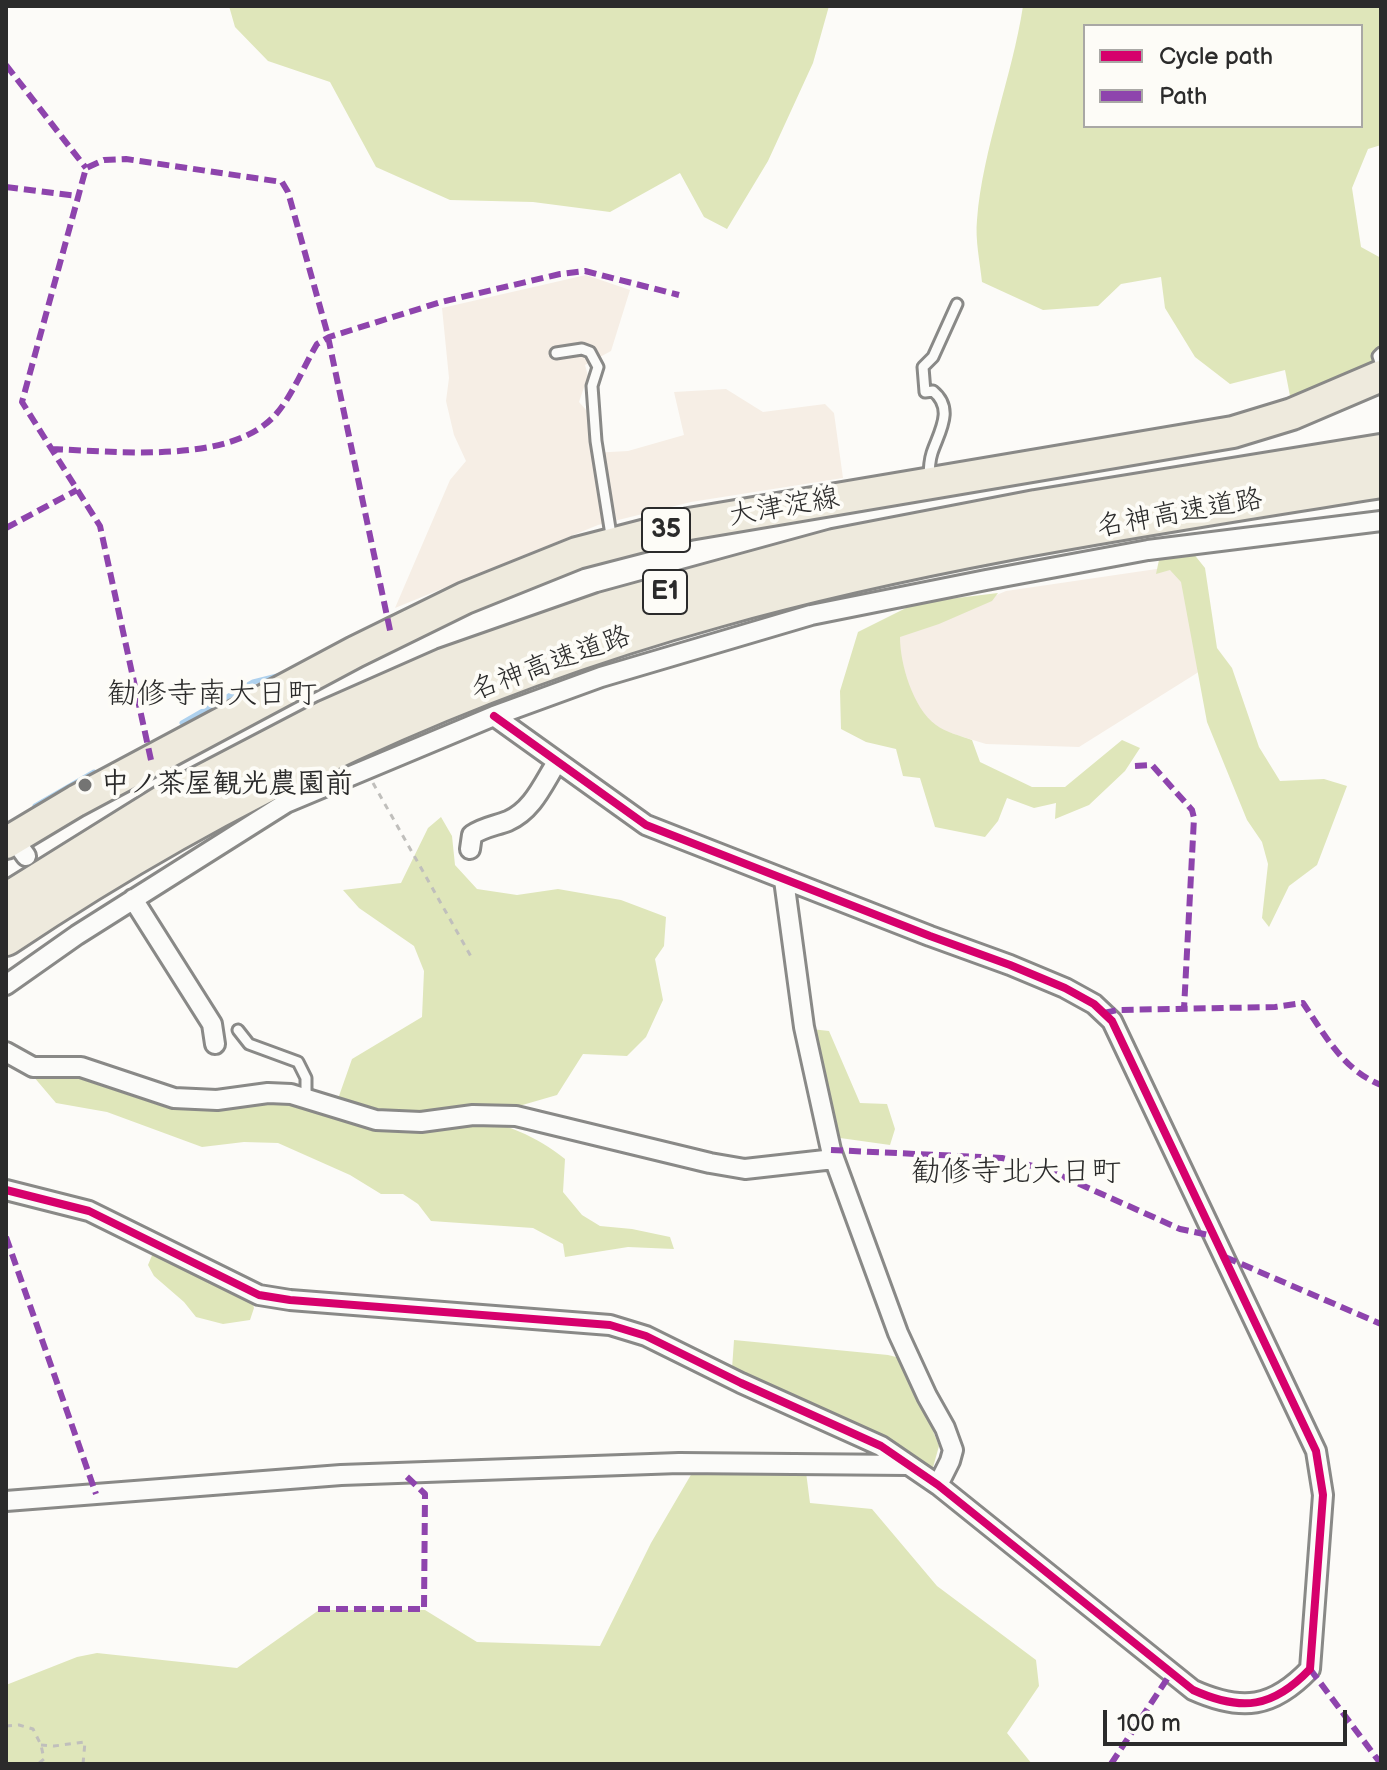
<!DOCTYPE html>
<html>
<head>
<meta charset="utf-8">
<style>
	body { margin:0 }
	#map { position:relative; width:1387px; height:1770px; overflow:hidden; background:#fcfbf8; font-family:"Balsamiq Sans",sans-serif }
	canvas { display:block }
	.frame { position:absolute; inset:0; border:8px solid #2b2b2b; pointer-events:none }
	.legend { position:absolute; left:1083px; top:24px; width:280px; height:104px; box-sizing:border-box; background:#fdfcf7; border:2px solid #a9a8a5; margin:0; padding:10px 14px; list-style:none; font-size:24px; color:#2b2b2b }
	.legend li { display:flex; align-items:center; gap:16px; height:40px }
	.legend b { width:40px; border:2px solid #a9a8a5 }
	.scale { position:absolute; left:1103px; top:1710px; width:244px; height:36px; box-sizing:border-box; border:4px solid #2b2b2b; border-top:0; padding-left:10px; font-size:24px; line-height:28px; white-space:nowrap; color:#2b2b2b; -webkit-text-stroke:6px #fdfcf7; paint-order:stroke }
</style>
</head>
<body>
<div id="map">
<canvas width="1387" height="1770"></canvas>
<div class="frame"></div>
<ul class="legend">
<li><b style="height:10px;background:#d6006c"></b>Cycle path</li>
<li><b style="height:10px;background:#8e44ad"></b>Path</li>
</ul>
<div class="scale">100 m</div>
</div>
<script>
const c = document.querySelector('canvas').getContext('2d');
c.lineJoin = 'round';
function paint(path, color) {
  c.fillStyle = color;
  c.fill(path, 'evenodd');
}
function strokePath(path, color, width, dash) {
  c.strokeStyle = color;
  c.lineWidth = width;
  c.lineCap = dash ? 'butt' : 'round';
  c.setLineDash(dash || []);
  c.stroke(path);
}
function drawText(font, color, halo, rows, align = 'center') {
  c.font = font + ' "Balsamiq Sans","Klee One",sans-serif';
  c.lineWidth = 8;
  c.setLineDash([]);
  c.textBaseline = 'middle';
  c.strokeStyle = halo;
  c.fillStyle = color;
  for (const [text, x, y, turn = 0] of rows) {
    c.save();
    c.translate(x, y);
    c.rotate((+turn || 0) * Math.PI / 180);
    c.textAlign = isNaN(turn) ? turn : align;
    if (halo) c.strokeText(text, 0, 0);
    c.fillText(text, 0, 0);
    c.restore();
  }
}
const built = new Path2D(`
	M 586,275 L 630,290 L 611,351 L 585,365 L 588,376 L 579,402 L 587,411 L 592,453 L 628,451 L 684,435 L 674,392 L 726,389 L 763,412 L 825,404 L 834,413 L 843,478 L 691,502 L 598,525 L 395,608 L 450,480 L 466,461 L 454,435 L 446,401 L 449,378 L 442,308 Z
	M 1177,566 L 1195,605 L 1205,668 L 1079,747 L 986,744 L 937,729 L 909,699 L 897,637 L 1006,591 Z`);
const green = new Path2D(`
	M 229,6 L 829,6 L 813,63 L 768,161 L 727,229 L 704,217 L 680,173 L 610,212 L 533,202 L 450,200 L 376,167 L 330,82 L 268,61 L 235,27 Z
	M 1023,6 L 1381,6 L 1381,145 L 1368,149 L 1352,188 L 1361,247 L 1381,258 C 1381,284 1387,345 1373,364 C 1363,376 1307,391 1290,396 L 1285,370 L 1230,384 L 1195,357 L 1165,308 L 1161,277 L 1121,284 L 1098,306 L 1043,310 L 982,282 C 980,262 975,240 977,220 C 983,147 1012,78 1023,6 ZM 1085,26 L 1361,26 L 1361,126 L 1085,126 Z
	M 1193,553 L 1205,568 L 1217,648 L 1232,668 L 1259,747 L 1280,781 L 1324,779 L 1347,786 L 1317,865 L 1289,886 L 1269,927 L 1262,918 L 1268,864 L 1262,842 L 1247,820 L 1207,722 L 1181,582 L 1170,570 L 1156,574 L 1159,560 Z
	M 998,593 L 992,601 L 939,624 L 900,637 C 900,664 913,708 936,725 C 945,732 961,736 972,740 L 980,762 L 1032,787 L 1065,787 L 1122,740 L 1140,748 L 1125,771 L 1089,805 L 1055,819 L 1056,803 L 1034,808 L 1007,798 L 998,821 L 985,837 L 935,827 L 920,778 L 903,776 L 896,749 L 866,742 L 841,729 L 840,691 L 858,632 L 916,603 Z
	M 441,817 L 452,836 L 455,865 L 477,889 L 517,895 L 558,889 L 621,900 L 666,917 L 664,946 L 655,959 L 663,1000 L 646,1037 L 627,1056 L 583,1054 L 557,1095 L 512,1108 L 469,1115 C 505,1125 536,1135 565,1159 L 563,1192 L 582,1215 L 600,1226 L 632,1229 L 670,1237 L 674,1249 L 628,1247 L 565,1257 L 563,1244 L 533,1228 L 431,1221 L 418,1204 L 403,1194 L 381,1194 L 350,1175 L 278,1143 L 244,1142 L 202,1147 L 107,1112 L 56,1103 L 33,1076 L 75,1072 L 164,1100 L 280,1086 L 317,1108 L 339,1096 L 352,1059 L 422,1017 L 424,971 L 414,946 L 359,908 L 343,890 L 401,883 L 428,828 Z
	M 811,1029 L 829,1031 L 860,1103 L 887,1104 L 895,1129 L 890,1145 L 833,1137 Z
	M 153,1253 L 174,1254 L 251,1298 L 254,1308 L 250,1320 L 223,1324 L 196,1317 L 184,1302 L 154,1276 L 148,1265 Z
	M 734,1340 L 888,1355 L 904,1359 L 939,1446 L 932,1471 L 866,1427 L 732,1369 Z
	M 759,1466 L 806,1472 L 810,1503 L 872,1509 L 937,1586 L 1036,1660 L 1039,1686 L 1007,1733 L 1032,1764 L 6,1764 L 6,1685 L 77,1657 L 97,1653 L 237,1668 L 319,1610 L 425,1610 L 477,1642 L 600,1646 L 651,1543 L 692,1473 Z`);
const stream = new Path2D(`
	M 182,723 L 253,682 L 281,675
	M 35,806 L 94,772`);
const path = new Path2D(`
	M 373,783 L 473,960
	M 6,1726 L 19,1725 L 33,1729 L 41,1745 L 44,1759 L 38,1764
	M 41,1745 L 54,1746 L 85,1742 L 83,1764`);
const service = new Path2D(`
	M 556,353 L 582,349 L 590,352 L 598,367 L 592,386 L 596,441 L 612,541
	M 1381,353 L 1378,356 L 1381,365
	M 929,480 C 929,470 929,462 932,453 C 939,432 955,409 933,391 L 925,392 L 923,367 L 933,357 L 957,304
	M 238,1030 L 249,1044 L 298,1062 L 306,1078 L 306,1099`);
const minor = new Path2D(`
	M 13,838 L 26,856
	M 470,849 L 472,835 C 484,827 495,826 508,821 C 533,810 543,784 557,762
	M 784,880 L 804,1027 L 831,1150 L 898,1333 L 927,1396 L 945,1428 L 953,1450 L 950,1461 L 938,1485
	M 133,899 L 212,1024 L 215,1044
	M 6,985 L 77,935 L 286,803 L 494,716 L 601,677 L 811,615 L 986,580 L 1148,550 L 1381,521
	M 6,1052 L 33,1067 L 81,1067 L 174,1098 L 217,1100 L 268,1093 L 291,1094 L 376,1120 L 421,1122 L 473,1115 L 516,1116 L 710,1163 L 745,1169 L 834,1159
	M 6,1190 L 89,1211 L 259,1295 L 290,1300 L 610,1325 L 646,1336 L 741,1383 L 881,1446 L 938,1485 L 1193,1690 C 1242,1712 1273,1708 1310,1669 L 1323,1495 L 1316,1451 L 1112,1021 L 1094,1004 L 1065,988 L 1010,965 L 930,936 L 646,825 L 494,716
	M 6,1501 L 341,1475 L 679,1463 L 908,1465`);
const primary = new Path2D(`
	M 6,843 L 76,801 L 355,652 L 465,598 L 577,553 L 689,524 L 1233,432 L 1292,414 L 1381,376`);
const motorway = new Path2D(`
	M 6,901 L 165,802 L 326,718 L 444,666 L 604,610 L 834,547 L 1036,508 L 1381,452
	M 6,938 C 224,791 464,679 717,609 C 934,548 1159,516 1381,480`);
const quiet = new Path2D(`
	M 6,65 L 86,168
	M 6,187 L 78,196
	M 51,449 C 113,451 233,466 277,413 C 293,394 304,366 317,344 L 329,337 L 441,302 L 560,274 L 585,271 L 679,295
	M 6,528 L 77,490
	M 151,760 L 100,526 L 22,402 L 86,168 L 104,160 L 126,159 L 282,182 L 288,192 L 327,332 L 391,635
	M 1135,766 L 1152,765 L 1192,810 L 1194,818 L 1184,1009
	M 1104,1013 L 1117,1010 L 1275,1007 L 1303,1003 C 1325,1035 1343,1070 1381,1085
	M 831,1150 L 1002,1158 L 1048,1170 L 1180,1229 L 1213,1236
	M 6,1237 L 96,1494
	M 1225,1257 L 1381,1324
	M 318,1609 L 424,1609 L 425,1494 L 403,1473
	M 1310,1669 L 1381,1764
	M 1111,1764 L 1171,1673`);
const cycleway = new Path2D(`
	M 6,1190 L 89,1211 L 259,1295 L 290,1300 L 610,1325 L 646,1336 L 741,1383 L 881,1446 L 938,1485 L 1193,1690 C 1242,1712 1273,1708 1310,1669 L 1323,1495 L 1316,1451 L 1112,1021 L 1094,1004 L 1065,988 L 1010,965 L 930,936 L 646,825 L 494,716`);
const markers = [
	[85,785,8,"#747473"]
];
const shields = [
	[666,530,48],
	[665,592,44]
];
const shieldNames = [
	["35",666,530],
	["E1",665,592]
];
const streetNames = [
	["大津淀線",784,508,-10],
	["名神高速道路",1180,514,-10],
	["名神高速道路",551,664,-20]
];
const poiNames = [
	["中ノ茶屋観光農園前",101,785]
];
const neighbourhoodNames = [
	["勧修寺南大日町",212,695],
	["勧修寺北大日町",1016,1173]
];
paint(built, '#f6eee5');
paint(green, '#dfe6ba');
strokePath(stream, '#aed1ee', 5);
strokePath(service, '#898987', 15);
strokePath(minor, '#898987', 24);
strokePath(primary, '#898987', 36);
strokePath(motorway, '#898987', 40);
strokePath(path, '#c0bfbc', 3, [6, 6]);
strokePath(service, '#fbfbf9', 9);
strokePath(minor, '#fbfbf9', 18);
strokePath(primary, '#eeeadd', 30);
strokePath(motorway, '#eeeadd', 34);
strokePath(quiet, '#8e44ad', 6, [12, 6]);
strokePath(cycleway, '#d6006c', 8);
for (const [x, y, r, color] of markers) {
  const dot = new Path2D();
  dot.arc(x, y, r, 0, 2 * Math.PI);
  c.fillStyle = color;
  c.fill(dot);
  strokePath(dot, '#fdfcf7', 3);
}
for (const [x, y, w] of shields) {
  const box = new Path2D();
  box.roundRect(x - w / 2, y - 22, w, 44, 6);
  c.fillStyle = '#fdfcf7';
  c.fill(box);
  strokePath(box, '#2b2b2b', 2);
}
drawText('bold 26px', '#2b2b2b', null, shieldNames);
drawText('28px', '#2b2b2b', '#fdfcf7', streetNames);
drawText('bold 28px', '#2b2b2b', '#fdfcf7', poiNames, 'left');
drawText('30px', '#2b2b2b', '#fdfcf7', neighbourhoodNames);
</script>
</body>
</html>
